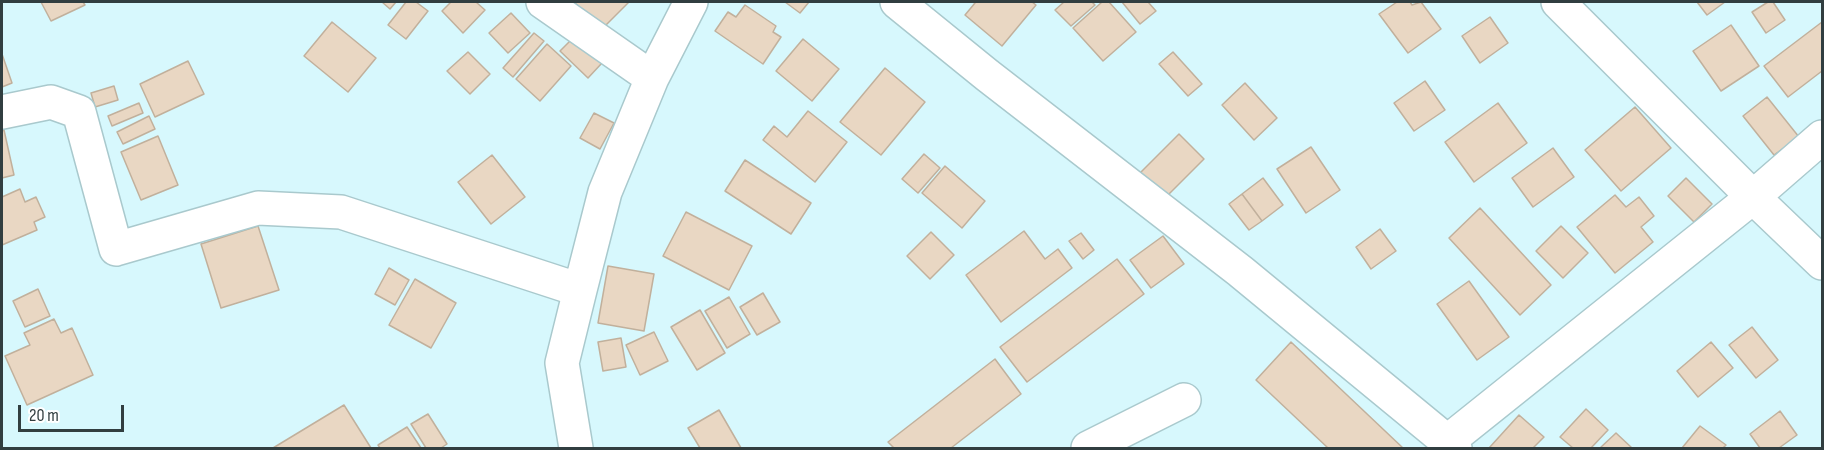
<!DOCTYPE html>
<html>
<head>
<meta charset="utf-8">
<style>
	body { margin:0 }
	#map { position:relative; width:1824px; height:450px; overflow:hidden; background:#d7f8fd; font-family:"Sofia Sans Condensed",sans-serif }
	canvas { display:block }
	.frame { position:absolute; inset:0; border:3px solid #313e40; pointer-events:none }
	.scale { position:absolute; left:18px; top:405px; width:106px; height:27px; box-sizing:border-box; border:3px solid #313e40; border-top:0; padding-left:8px; font-size:18px; line-height:21px; white-space:nowrap; color:#313e40; -webkit-text-stroke:4px #fff; paint-order:stroke }
</style>
</head>
<body>
<div id="map">
<canvas width="1824" height="450"></canvas>
<div class="frame"></div>
<div class="scale">20 m</div>
</div>
<script>
const c = document.querySelector('canvas').getContext('2d');
c.lineJoin = 'round';
function paint(path, color) {
  c.fillStyle = color;
  c.fill(path, 'evenodd');
}
function strokePath(path, color, width, dash) {
  c.strokeStyle = color;
  c.lineWidth = width;
  c.lineCap = dash ? 'butt' : 'round';
  c.setLineDash(dash || []);
  c.stroke(path);
}
const building = new Path2D(`
	M 41,2 L 83,2 L 85,5 L 51,21 Z
	M 382,2 L 396,2 L 390,9 Z
	M 406,2 L 416,2 L 428,11 L 406,39 L 388,25 Z
	M 451,2 L 476,2 L 485,10 L 463,33 L 442,11 Z
	M 574,2 L 629,2 L 602,29 Z
	M 785,2 L 809,2 L 800,13 Z
	M 973,2 L 1032,2 L 1036,5 L 1002,46 L 965,15 L 975,3 Z
	M 1064,2 L 1092,2 L 1095,5 L 1071,26 L 1055,10 Z
	M 1102,2 L 1109,2 L 1136,32 L 1103,61 L 1073,28 Z
	M 1122,2 L 1148,2 L 1156,11 L 1140,24 Z
	M 1397,2 L 1410,2 L 1412,5 L 1421,2 L 1441,29 L 1408,53 L 1379,14 Z
	M 1697,2 L 1725,2 L 1707,15 Z
	M 1768,2 L 1773,2 L 1785,20 L 1766,33 L 1752,12 Z
	M 745,5 L 776,26 L 773,32 L 781,37 L 763,64 L 715,31 L 728,12 L 736,17 Z
	M 511,13 L 530,33 L 508,53 L 489,33 Z
	M 1490,17 L 1508,43 L 1480,63 L 1462,36 Z
	M 332,22 L 376,58 L 348,92 L 304,56 Z
	M 1822,22 L 1822,71 L 1788,97 L 1764,66 Z
	M 1731,25 L 1759,66 L 1721,91 L 1693,51 Z
	M 534,33 L 544,41 L 513,77 L 503,68 Z
	M 574,37 L 602,63 L 588,78 L 560,51 Z
	M 803,39 L 839,69 L 812,101 L 776,71 Z
	M 547,44 L 571,66 L 540,101 L 516,79 Z
	M 468,52 L 490,74 L 470,94 L 447,71 Z
	M 1173,52 L 1202,84 L 1188,96 L 1159,64 Z
	M 2,54 L 12,83 L 2,87 Z
	M 188,61 L 204,94 L 155,117 L 140,84 Z
	M 885,68 L 925,102 L 881,155 L 840,122 Z
	M 1425,81 L 1445,110 L 1414,131 L 1394,103 Z
	M 1245,83 L 1277,118 L 1254,140 L 1222,105 Z
	M 114,86 L 118,100 L 95,107 L 91,93 Z
	M 1767,97 L 1799,137 L 1774,155 L 1743,116 Z
	M 139,103 L 143,113 L 112,126 L 108,116 Z
	M 1498,103 L 1527,143 L 1474,182 L 1445,142 Z
	M 1635,107 L 1671,148 L 1621,191 L 1585,150 Z
	M 808,111 L 847,142 L 815,182 L 763,140 L 774,126 L 787,137 Z
	M 594,113 L 614,123 L 600,149 L 580,138 Z
	M 149,116 L 155,129 L 123,144 L 117,132 Z
	M 4,130 L 14,175 L 2,178 L 2,131 Z
	M 1179,134 L 1204,159 L 1165,198 L 1140,173 Z
	M 158,136 L 178,185 L 141,200 L 121,152 Z
	M 1311,147 L 1340,190 L 1306,213 L 1277,169 Z
	M 1553,148 L 1574,177 L 1533,207 L 1512,178 Z
	M 924,154 L 940,168 L 918,193 L 902,179 Z
	M 492,155 L 525,197 L 491,224 L 458,182 Z
	M 745,160 L 811,203 L 791,234 L 725,191 Z
	M 945,166 L 985,201 L 962,228 L 922,193 Z
	M 1263,178 L 1283,205 L 1262,221 L 1242,194 Z
	M 1686,178 L 1712,204 L 1694,222 L 1668,196 Z
	M 20,189 L 25,202 L 36,197 L 45,217 L 34,222 L 37,230 L 2,245 L 2,197 Z
	M 1242,194 L 1262,221 L 1249,230 L 1229,204 Z
	M 1615,195 L 1626,207 L 1639,197 L 1654,216 L 1641,227 L 1653,242 L 1615,273 L 1577,227 Z
	M 1480,208 L 1551,285 L 1520,315 L 1449,238 Z
	M 686,212 L 752,246 L 729,290 L 663,256 Z
	M 258,226 L 279,290 L 221,308 L 201,244 Z
	M 1561,226 L 1588,253 L 1563,278 L 1536,251 Z
	M 1380,229 L 1396,251 L 1371,269 L 1356,247 Z
	M 1024,231 L 1045,259 L 1058,249 L 1072,268 L 1001,322 L 966,275 Z
	M 931,232 L 954,255 L 930,279 L 907,256 Z
	M 1081,233 L 1094,250 L 1083,259 L 1069,241 Z
	M 1163,236 L 1184,264 L 1151,288 L 1130,260 Z
	M 1117,259 L 1144,294 L 1027,382 L 1000,347 Z
	M 608,266 L 654,274 L 644,331 L 598,323 Z
	M 389,268 L 409,280 L 395,305 L 375,294 Z
	M 415,279 L 456,303 L 431,348 L 389,325 Z
	M 1469,281 L 1509,337 L 1477,360 L 1437,304 Z
	M 38,289 L 50,316 L 25,327 L 13,301 Z
	M 763,293 L 780,322 L 757,335 L 740,307 Z
	M 729,297 L 750,334 L 727,348 L 705,311 Z
	M 700,310 L 725,353 L 697,370 L 671,327 Z
	M 54,319 L 61,333 L 72,328 L 93,375 L 27,405 L 5,356 L 30,345 L 24,333 Z
	M 1752,327 L 1778,360 L 1756,378 L 1729,345 Z
	M 654,332 L 668,361 L 640,375 L 626,345 Z
	M 621,338 L 626,367 L 603,371 L 598,342 Z
	M 1291,342 L 1403,448 L 1328,448 L 1256,380 Z
	M 1711,342 L 1733,368 L 1698,397 L 1677,371 Z
	M 995,359 L 1021,394 L 951,448 L 894,448 L 888,442 Z
	M 344,405 L 371,448 L 273,448 Z
	M 1586,409 L 1608,430 L 1591,448 L 1573,448 L 1560,437 Z
	M 719,410 L 741,448 L 700,448 L 688,428 Z
	M 1780,411 L 1797,435 L 1779,448 L 1760,448 L 1750,434 Z
	M 428,414 L 447,444 L 441,448 L 426,448 L 411,424 Z
	M 1519,415 L 1544,437 L 1533,448 L 1489,448 Z
	M 1700,426 L 1726,445 L 1723,448 L 1682,448 Z
	M 407,427 L 421,448 L 380,448 L 378,445 Z
	M 1616,433 L 1632,448 L 1600,448 Z`);
const minor = new Path2D(`
	M 543,2 L 652,78
	M 897,2 L 987,75 L 1240,271 L 1455,448
	M 1558,2 L 1753,197 L 1822,263
	M 2,112 L 51,102 L 79,112 L 116,249 L 258,208 L 341,212 L 580,290
	M 1447,442 L 1753,197 L 1822,137
	M 576,448 L 562,363 L 580,290 L 605,192 L 652,78 L 691,2
	M 1088,448 L 1184,400`);
paint(building, '#e9d7c3');
strokePath(building, '#c1b09c', 1.5);
strokePath(minor, '#a9c9cd', 36);
strokePath(minor, '#fff', 33);
</script>
</body>
</html>
